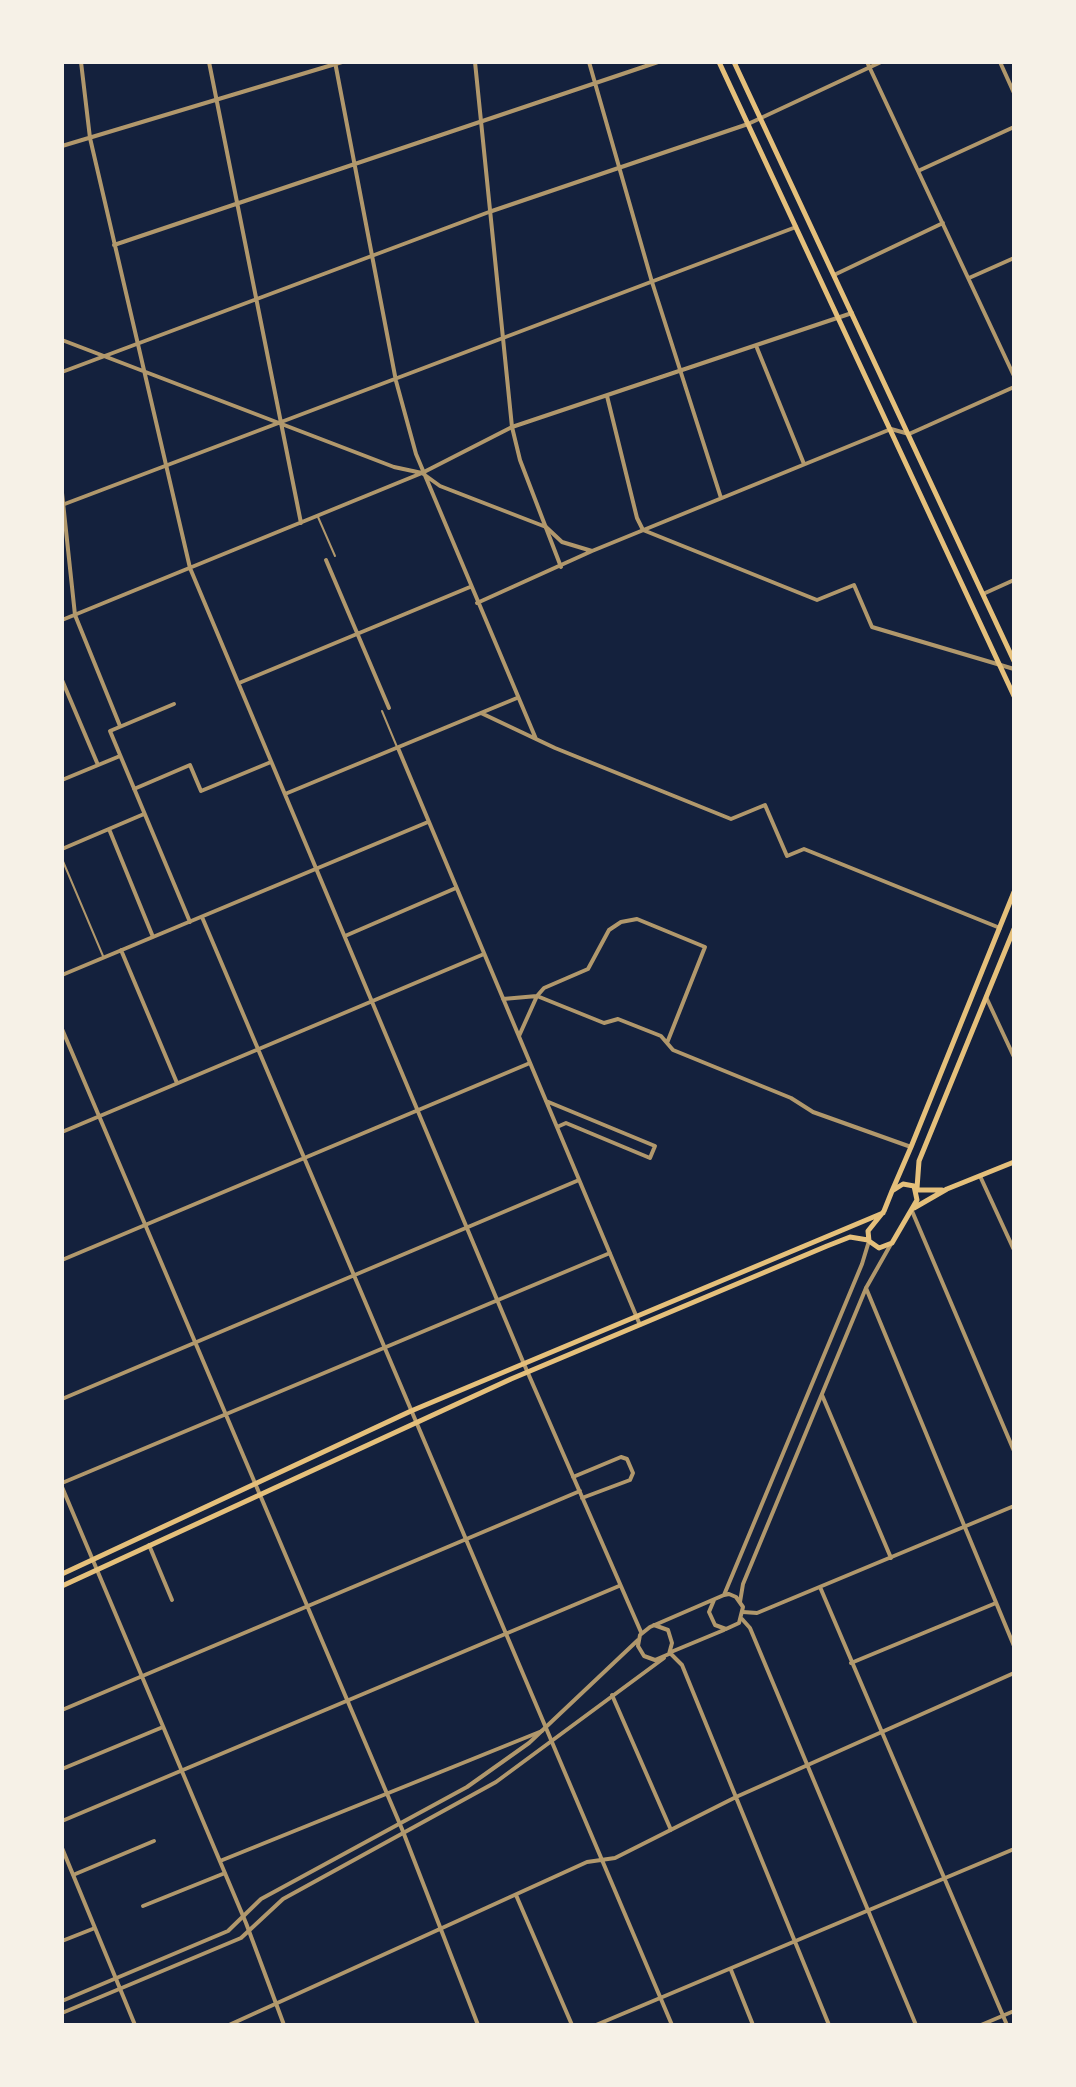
<!DOCTYPE html>
<style>
body{margin:0}
#map{position:relative;width:1076px;height:2087px;overflow:hidden;background:#14213d;font-family:"Varela Round",sans-serif}
canvas{display:block}
.frame{position:absolute;inset:0;border:64px solid #f6f1e7;pointer-events:none}
</style>
<div id="map">
<canvas width="1076" height="2087"></canvas>
<div class="frame"></div>
</div>
<script>
const context = document.querySelector('canvas').getContext('2d');
context.lineJoin = 'round';
const toPath = rows => new Path2D(rows.map(r => 'M' + r).join(''));
function stroke(path, color, width, dash) { context.strokeStyle = color; context.lineWidth = width; context.lineCap = dash ? 'butt' : 'round'; context.setLineDash(dash || []); context.stroke(path); }
stroke(toPath([
 [318,517,335,556],
 [382,711,397,747],
 [62,859,103,956]
]), '#b1986c', 2);
stroke(toPath([
 [81,62,90,138,190,568,524,1364,641,1632],
 [209,62,301,523],
 [335,62,396,381,416,454,536,739],
 [589,62,652,282,721,498],
 [867,62,1014,376],
 [1000,62,1014,93],
 [62,146,342,62],
 [918,171,1014,127],
 [114,245,658,62],
 [834,275,943,223],
 [969,278,1014,258],
 [62,340,394,467,422,473,440,486,546,527,562,542,592,551],
 [757,348,804,464],
 [62,372,489,212,748,124,881,62],
 [607,396,637,518,643,530,817,600,854,585,872,627,1014,669],
 [62,493,75,615,120,726],
 [62,505,796,227],
 [326,560,389,708],
 [983,594,1014,580],
 [477,603,592,551,891,429,909,434,1014,387],
 [62,620,422,473,512,427,852,313],
 [62,680,98,765],
 [239,683,470,587],
 [174,704,110,731,190,922],
 [481,713,555,748,731,819,765,805,787,856,804,849,1000,928],
 [398,748,640,1325],
 [62,780,120,756],
 [134,789,190,765,201,791,271,762],
 [285,794,517,698],
 [109,829,153,937],
 [62,849,144,814],
 [202,917,672,2025],
 [345,936,456,888],
 [121,950,177,1083],
 [62,975,428,822],
 [986,997,1014,1057],
 [503,999,537,996,604,1023,618,1019,661,1036,673,1050,791,1098,813,1112,911,1147],
 [62,1029,402,1829,478,2025],
 [519,1036,537,996,544,988,588,969,609,930,621,922,637,919,705,947,667,1043],
 [546,1101,655,1146,650,1158,566,1123,557,1127],
 [62,1132,484,954],
 [980,1176,1014,1250],
 [912,1211,1014,1451],
 [62,1260,530,1063],
 [866,1288,1014,1646],
 [822,1395,891,1558],
 [62,1399,579,1180],
 [573,1477,621,1457,627,1459,633,1473,630,1480,582,1498],
 [62,1483,610,1253],
 [62,1487,246,1923,284,2025],
 [149,1545,172,1600],
 [820,1587,1007,2025],
 [743,1612,757,1613,1014,1506],
 [742,1619,750,1628,916,2025],
 [670,1653,682,1665,829,2025],
 [851,1663,996,1603],
 [612,1695,671,1830],
 [62,1710,580,1491],
 [62,1769,163,1727],
 [62,1821,619,1586],
 [62,1848,135,2025],
 [220,1861,542,1731],
 [73,1875,154,1841],
 [516,1895,572,2025],
 [143,1906,225,1873],
 [62,1941,95,1928],
 [731,1970,753,2025],
 [229,2025,587,1862,615,1858,736,1797,1014,1673],
 [596,2025,1014,1849],
 [981,2025,1014,2011]
]), '#b1986c', 4);
stroke(toPath([
 [475,62,512,427,520,460,561,567],
 [724,1595,862,1264,869,1241],
 [740,1602,743,1584,866,1288,891,1244],
 [654,1625,668,1630,672,1643,669,1654,655,1660,644,1656,638,1646,640,1635,650,1627,724,1595,729,1594,736,1597,743,1607,739,1623,726,1629,715,1625,709,1612,714,1600],
 [671,1652,724,1630],
 [62,2001,228,1931,261,1899,467,1787,529,1743,638,1640],
 [62,2013,241,1938,283,1899,496,1782,664,1658]
]), '#b1986c', 4);
stroke(toPath([
 [719,62,1014,696],
 [734,62,1014,661],
 [917,1188,919,1161,1014,929],
 [917,1190,942,1190],
 [892,1191,903,1184,914,1186,917,1200,892,1243,879,1248,869,1241,868,1231,884,1211,892,1191,911,1147,1014,892],
 [914,1208,947,1189,1014,1162],
 [62,1574,411,1411,883,1213],
 [62,1586,511,1379,827,1246,850,1237,868,1240]
]), '#e5c07b', 5);
</script>
